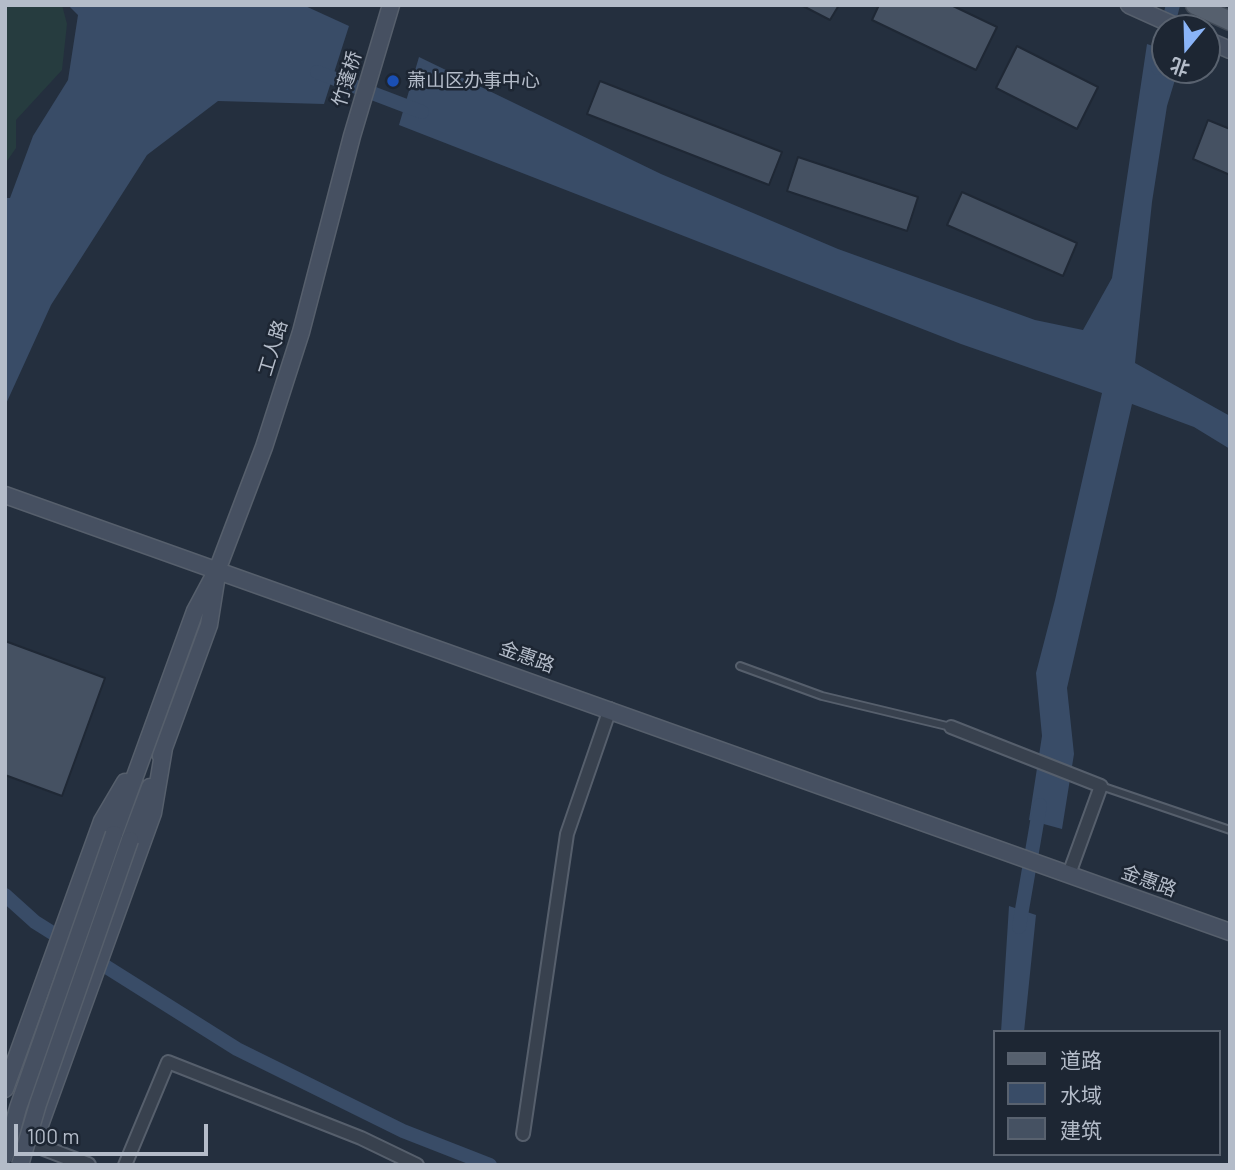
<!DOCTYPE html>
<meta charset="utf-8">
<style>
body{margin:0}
#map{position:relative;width:1235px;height:1170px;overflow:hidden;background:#242f3e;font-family:Barlow,"Noto Sans SC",sans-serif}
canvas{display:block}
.frame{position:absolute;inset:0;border:7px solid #b4bcc9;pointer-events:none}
.legend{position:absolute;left:993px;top:1030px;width:228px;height:126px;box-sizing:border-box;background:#1d2633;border:2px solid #59626f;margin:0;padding:9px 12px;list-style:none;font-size:21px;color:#b4bcc9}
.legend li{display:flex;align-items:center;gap:14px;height:35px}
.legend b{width:35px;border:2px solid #59626f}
.north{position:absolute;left:1151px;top:14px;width:70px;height:70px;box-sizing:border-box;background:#1d2633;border:2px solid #59626f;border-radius:50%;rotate:199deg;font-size:19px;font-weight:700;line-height:28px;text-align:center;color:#b4bcc9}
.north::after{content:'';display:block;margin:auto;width:24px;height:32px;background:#8ab4f8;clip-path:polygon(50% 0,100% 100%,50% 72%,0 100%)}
.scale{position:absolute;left:14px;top:1124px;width:194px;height:32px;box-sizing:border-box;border:4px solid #b4bcc9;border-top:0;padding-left:9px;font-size:21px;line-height:24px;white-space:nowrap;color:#b4bcc9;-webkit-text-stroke:5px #1d2633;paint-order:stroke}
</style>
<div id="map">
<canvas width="1235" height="1170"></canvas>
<div class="frame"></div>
<ul class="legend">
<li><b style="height:9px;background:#56606e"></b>道路</li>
<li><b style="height:19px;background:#394c67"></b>水域</li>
<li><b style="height:19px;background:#455162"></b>建筑</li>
</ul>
<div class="north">北</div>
<div class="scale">100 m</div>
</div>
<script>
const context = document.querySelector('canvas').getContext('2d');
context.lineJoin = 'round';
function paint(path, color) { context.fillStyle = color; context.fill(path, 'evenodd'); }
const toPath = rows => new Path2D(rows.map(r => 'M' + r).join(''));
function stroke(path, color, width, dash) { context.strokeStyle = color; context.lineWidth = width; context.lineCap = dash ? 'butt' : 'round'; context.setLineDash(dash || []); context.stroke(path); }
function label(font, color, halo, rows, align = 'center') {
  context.font = font + ' Barlow,"Noto Sans SC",sans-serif'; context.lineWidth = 5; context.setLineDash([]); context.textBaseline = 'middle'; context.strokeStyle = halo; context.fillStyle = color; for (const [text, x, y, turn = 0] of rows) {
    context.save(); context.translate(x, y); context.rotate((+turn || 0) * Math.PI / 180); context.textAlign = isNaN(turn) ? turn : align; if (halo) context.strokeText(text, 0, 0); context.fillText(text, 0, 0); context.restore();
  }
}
paint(toPath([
 [5,5,62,5,67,24,62,70,16,120,16,148,5,164]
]), '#263c3f');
paint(toPath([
 [68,5,303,5,349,26,324,104,218,101,147,155,51,305,5,406,5,198,10,198,33,136,68,80,78,15],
 [1147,44,1165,50,1165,70,1178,70,1167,106,1152,202,1135,363,1230,416,1230,449,1194,427,1132,404,1067,688,1074,754,1062,829,1029,820,1042,736,1036,673,1055,600,1102,393,961,344,399,125,419,57,661,174,838,249,1035,320,1083,330,1112,278],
 [1009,906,1036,915,1024,1032,1001,1032]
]), '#394c67');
stroke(toPath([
 [1167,28,1173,5],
 [1158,68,1165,38],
 [317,72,422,112],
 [5,895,35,922,237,1049,403,1131,490,1165],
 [1019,927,1040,805]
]), '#394c67', 14);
const building = toPath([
 [801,5,839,5,830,20,801,5],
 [879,5,951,5,997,27,976,70,872,20,879,5],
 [1017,46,1098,87,1077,129,996,88,1017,46],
 [600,81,782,152,769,185,587,114,600,81],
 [1208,120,1230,129,1230,175,1193,159,1208,120],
 [798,157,918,197,907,231,787,191,798,157],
 [962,192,1077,243,1063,276,947,225,962,192],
 [5,641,105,678,62,796,5,775,5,641]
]);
paint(building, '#455162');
stroke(building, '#1f2835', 2);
const service = toPath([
 [740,666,822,696,951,727],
 [1101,786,1230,830]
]);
const minor = toPath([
 [951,727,1101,786,1069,874],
 [523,1134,567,834,610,709],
 [125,1165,168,1062,361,1138,417,1165]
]);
const tertiary = toPath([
 [5,1133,88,1165]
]);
const secondary = toPath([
 [1129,5,1180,28],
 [1207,40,1230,50],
 [5,495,1230,932],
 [161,756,209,625,216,581],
 [114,834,195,611,218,568,264,447,301,332,352,136,391,5],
 [130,840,150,787],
 [5,1089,102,821,125,782],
 [36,1136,153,813,164,748]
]);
const primary = toPath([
 [1195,5,1230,21]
]);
stroke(service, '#565f6c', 10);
stroke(minor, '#565f6c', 16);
stroke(tertiary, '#565f6c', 18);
stroke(secondary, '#565f6c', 19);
stroke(primary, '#414a57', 21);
stroke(service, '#38414e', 6);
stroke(minor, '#38414e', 12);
stroke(tertiary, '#38414e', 14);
stroke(secondary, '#465061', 16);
stroke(primary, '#56606e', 18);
const secondaryBridge = toPath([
 [5,1156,18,1108,114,834],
 [20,1165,38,1104,130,840]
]);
stroke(secondaryBridge, '#565f6c', 19, []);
stroke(secondaryBridge, '#465061', 16);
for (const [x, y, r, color] of [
 [393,81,7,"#1a4fb4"]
]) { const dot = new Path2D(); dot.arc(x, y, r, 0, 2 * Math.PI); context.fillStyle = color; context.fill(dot); stroke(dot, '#1d2633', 2.5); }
label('19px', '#b4bcc9', '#1d2633', [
 ["竹蓬桥",347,79,-73],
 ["工人路",273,348,-73],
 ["金惠路",527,657,20],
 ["金惠路",1149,881,20]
]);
label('19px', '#b4bcc9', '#1d2633', [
 ["萧山区办事中心",407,81]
], 'left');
</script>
